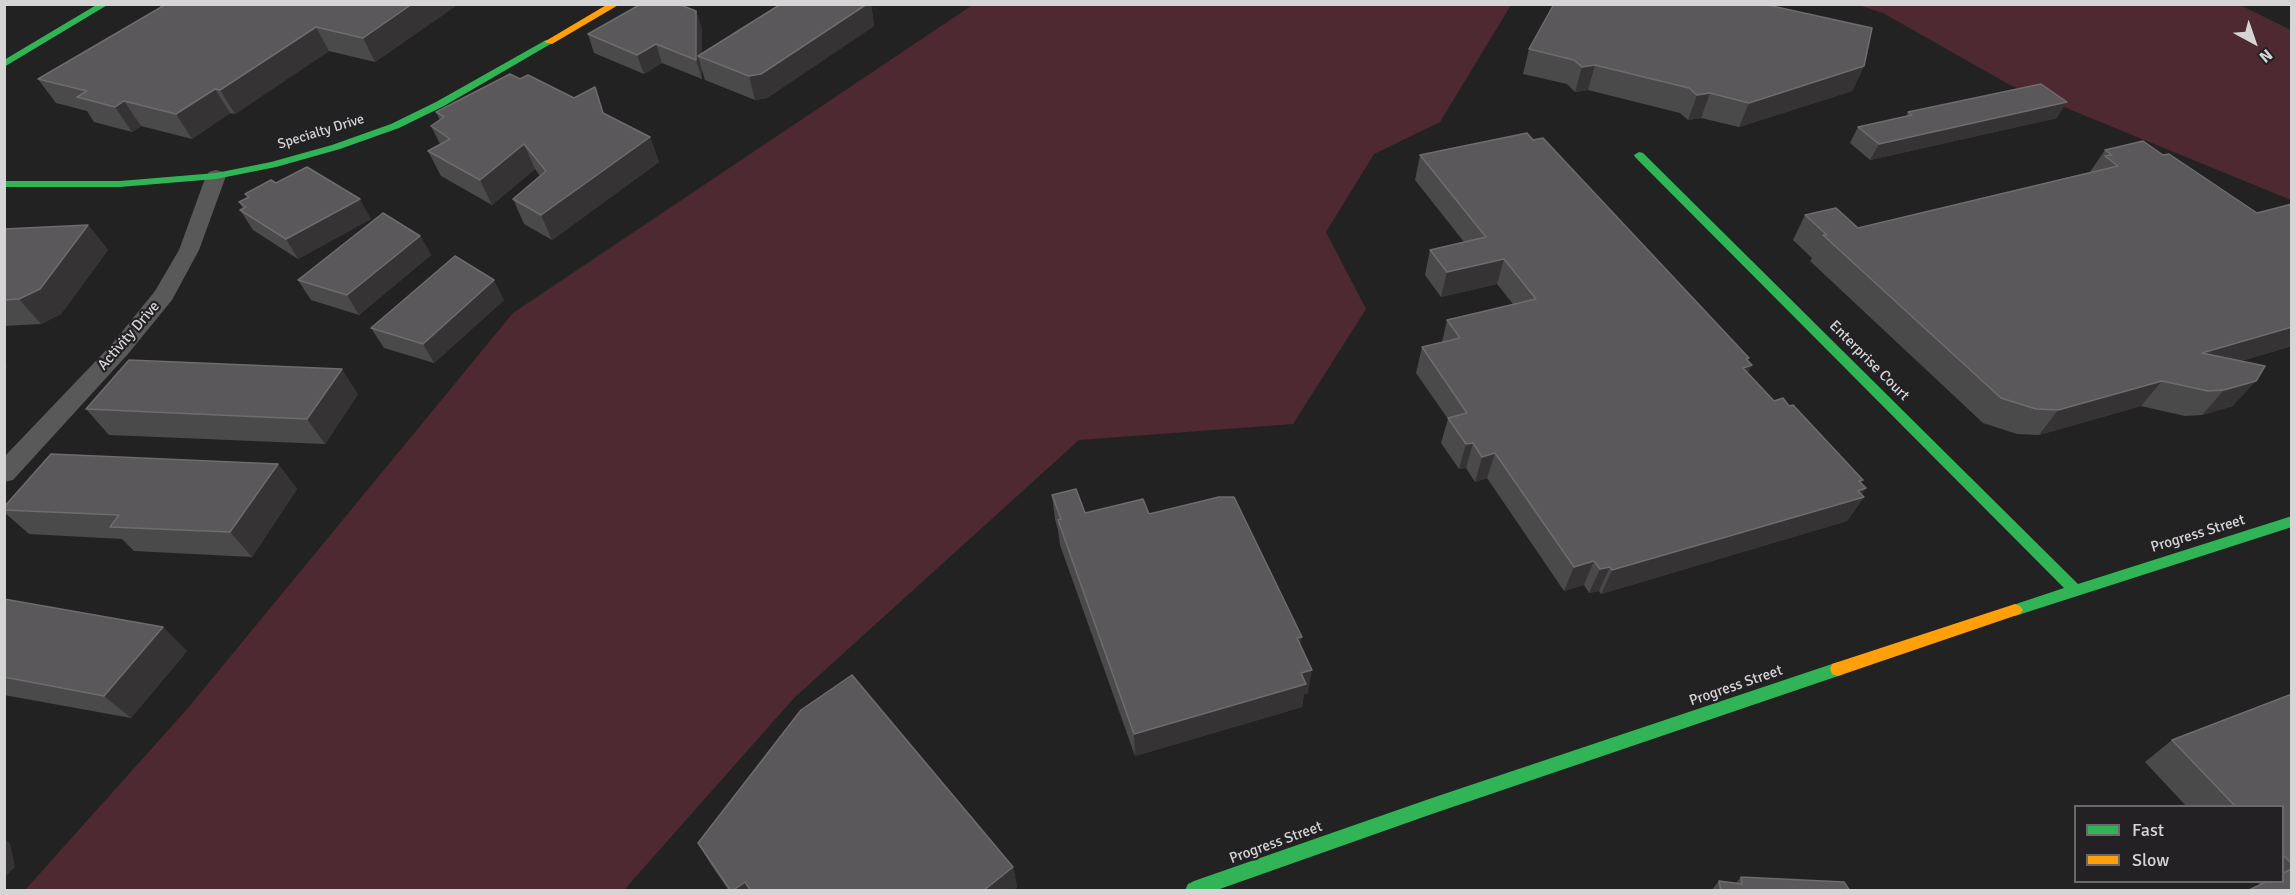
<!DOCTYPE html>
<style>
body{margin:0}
#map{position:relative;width:2296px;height:895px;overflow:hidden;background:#232223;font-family:Signika,sans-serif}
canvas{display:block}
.frame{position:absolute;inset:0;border:6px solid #d6d5d6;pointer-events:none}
.legend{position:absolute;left:2074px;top:805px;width:210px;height:78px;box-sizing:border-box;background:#232124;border:2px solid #6b696b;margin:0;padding:8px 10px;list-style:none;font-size:18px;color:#d6d5d6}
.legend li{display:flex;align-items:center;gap:12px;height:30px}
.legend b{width:30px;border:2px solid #6b696b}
.north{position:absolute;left:2224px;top:12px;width:60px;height:60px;-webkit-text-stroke:4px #232124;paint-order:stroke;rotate:140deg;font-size:16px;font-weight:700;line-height:24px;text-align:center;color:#d6d5d6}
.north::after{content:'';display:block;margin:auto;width:21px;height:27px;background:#d6d5d6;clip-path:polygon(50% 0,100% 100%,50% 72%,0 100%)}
</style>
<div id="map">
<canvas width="2296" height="895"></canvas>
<div class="frame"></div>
<ul class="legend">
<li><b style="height:8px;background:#30b455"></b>Fast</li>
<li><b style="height:8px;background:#ff9f0a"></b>Slow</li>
</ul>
<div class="north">N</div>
</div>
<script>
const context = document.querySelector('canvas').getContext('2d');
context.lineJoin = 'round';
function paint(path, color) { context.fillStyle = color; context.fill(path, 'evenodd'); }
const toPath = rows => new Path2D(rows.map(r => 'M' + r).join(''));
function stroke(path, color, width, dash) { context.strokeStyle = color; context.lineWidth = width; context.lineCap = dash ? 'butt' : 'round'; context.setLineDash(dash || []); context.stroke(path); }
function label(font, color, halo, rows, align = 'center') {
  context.font = font + ' Signika,sans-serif'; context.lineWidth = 4.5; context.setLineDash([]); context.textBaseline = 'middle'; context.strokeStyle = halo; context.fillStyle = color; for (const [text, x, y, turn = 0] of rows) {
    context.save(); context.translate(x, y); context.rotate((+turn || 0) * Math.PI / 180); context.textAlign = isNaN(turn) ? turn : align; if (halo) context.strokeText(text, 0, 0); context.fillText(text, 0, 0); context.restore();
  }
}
paint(toPath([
 [974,4,1511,5,1440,122,1374,154,1326,232,1366,309,1293,424,1079,440,794,698,624,890,25,890,188,708,513,313],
 [1858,5,2240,5,2291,30,2291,200,2010,85,1883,13]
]), '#4e2931');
paint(toPath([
 [216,170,223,172,226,176,199,250,172,300,128,354,13,480,4,482,4,457,112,344,155,291,179,250,206,176,209,172,216,170]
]), '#5a595a');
paint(toPath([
 [98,4,109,4,4,67,4,60,98,4],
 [546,40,554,42,444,106,399,128,340,149,276,167,216,179,120,187,4,187,4,181,120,181,216,173,271,162,332,145,391,124,436,102,546,40],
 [1639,152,1643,153,2078,584,2292,516,2292,527,2015,616,2010,614,2007,610,2010,606,2064,588,1635,157,1634,155,1639,152],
 [1838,662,1844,664,1846,669,1844,674,1432,814,1217,890,1185,890,1188,884,1194,881,1432,798,1838,662]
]), '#30b455');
paint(toPath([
 [608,4,620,4,552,44,544,42,608,4],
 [2015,604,2020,606,2023,610,2020,614,1838,676,1832,674,1830,669,1832,664,1838,662,2015,604]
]), '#ff9f0a');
paint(toPath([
 [161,4,456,4,457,5,375,62,329,51,235,114,230,113,192,139,141,126,132,132,94,122,87,111,56,103,38,79,161,7,159,5],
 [775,4,871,4,874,26,767,98,755,100,705,80,702,70,702,79,662,63,644,74,594,53,588,34,696,11,702,30,702,53,779,6],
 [1529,49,1864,66,1852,91,1739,127,1701,118,1688,120,1680,113,1588,90,1575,92,1567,84,1523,74],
 [520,79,604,113,650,137,659,162,552,240,524,224,513,199,540,176,535,169,492,205,441,176,428,151,440,144,431,126,440,120,436,112],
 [1908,112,2057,118,1870,160,1850,143,1858,127,1906,116],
 [2105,150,2163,155,2257,213,2292,204,2292,346,2241,361,2233,406,2202,415,2185,416,2141,406,2039,435,2017,434,1983,423,1810,261,1812,258,1793,240,1805,215,1858,228,2090,172],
 [1420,155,1748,361,1748,373,1774,401,1863,480,1861,483,1862,495,1864,497,1847,521,1601,594,1599,591,1589,593,1584,585,1564,591,1487,478,1475,482,1466,468,1459,469,1441,443,1448,419,1416,373,1422,347,1442,342,1447,320,1513,304,1497,284,1441,297,1425,275,1430,250,1464,242,1415,180],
 [276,183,371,219,298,259,253,230,240,210,243,209,239,202,248,198,245,194],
 [88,225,108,250,61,314,41,324,4,326,4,229],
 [420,236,431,255,359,315,311,300,298,280],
 [504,300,434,363,384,348,371,328],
 [358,394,325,444,109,435,86,409],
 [278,464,297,489,252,557,134,551,122,539,29,534,4,512,4,507],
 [1052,495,1085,513,1300,645,1308,693,1304,694,1302,707,1135,756,1060,545,1058,530,1055,519],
 [4,599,187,651,131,718,4,695],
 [2292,694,2292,891,2259,884,2257,882,2283,882,2283,807,2187,807,2145,762,2172,740],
 [698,843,1013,867,1017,887,1013,891,729,891,710,863],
 [1741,877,1850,891,1711,891,1719,881,1736,883]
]), '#4b4a4a');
paint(toPath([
 [412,4,457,5,375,62,363,38],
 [867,4,871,4,874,26,767,98,755,100,749,76],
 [696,11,702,30,702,57,698,56,702,70,702,79,696,60],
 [316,27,329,51,235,114,220,90],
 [656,44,662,63,644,74,637,55],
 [1595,65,1588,90,1575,92,1582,67],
 [1864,66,1852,91,1739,127,1749,103],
 [215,89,230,113,192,139,176,114],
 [1710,93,1701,118,1688,120,1697,95],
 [124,101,141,126,132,132,115,107],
 [2067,102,2057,118,1870,160,1879,144],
 [650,137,659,162,552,240,541,215],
 [524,144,535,169,492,205,480,180],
 [360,199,371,219,298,259,286,239],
 [88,225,108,250,61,314,41,324,19,299],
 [420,236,431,255,359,315,347,295],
 [1504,259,1497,284,1441,297,1447,272],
 [494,280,504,300,434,363,423,344],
 [2292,327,2292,346,2181,378,2202,353],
 [1749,358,1745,367,1752,365,1739,391,1746,359],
 [4,360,7,367,4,369],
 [342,369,358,394,325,444,307,419],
 [2162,381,2141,406,2039,435,2058,410],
 [2256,381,2233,406,2202,415,2224,390],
 [1473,443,1466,468,1459,469,1466,444],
 [1495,453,1487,478,1475,482,1482,457],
 [278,464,297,489,252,557,230,532],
 [1863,480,1850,501,1858,491,1866,488,1860,498,1864,497,1847,521,1601,594,1612,570],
 [1594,561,1584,585,1564,591,1574,567],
 [1610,567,1599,591,1589,593,1600,569],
 [163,627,187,651,131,718,104,696],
 [1302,637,1298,660,1297,638],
 [1312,670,1308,693,1304,694,1302,707,1135,756,1134,734],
 [4,839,10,843,15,867,4,878],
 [1013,867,1017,887,1013,891,983,891],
 [745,882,750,891,732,891]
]), '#353334');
const building = toPath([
 [161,4,412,4,363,38,316,27,220,90,215,89,176,114,124,101,115,107,77,97,87,91,38,79,163,6,159,5,161,4],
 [641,4,678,4,696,11,696,60,656,44,637,55,588,34,641,4],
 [781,4,867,4,761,74,749,76,698,56,781,4],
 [1554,4,1763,4,1872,28,1864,66,1749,103,1710,93,1697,95,1689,88,1595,65,1582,67,1574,60,1529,49,1554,4],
 [510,74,520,79,528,75,574,98,595,87,603,113,650,137,541,215,513,199,546,171,524,144,480,180,428,151,450,139,431,126,444,117,436,112,510,74],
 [2041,84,2067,102,1879,144,1858,127,1912,115,1908,112,2041,84],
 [1527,133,1533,140,1543,138,1749,358,1746,359,1752,365,1743,368,1774,401,1783,398,1789,406,1793,405,1863,480,1859,481,1866,488,1858,491,1864,497,1612,570,1610,567,1600,569,1594,561,1574,567,1495,453,1482,457,1473,443,1466,444,1448,418,1467,413,1422,347,1460,338,1447,320,1536,299,1504,259,1447,272,1430,250,1486,237,1420,155,1527,133],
 [2143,141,2163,155,2169,154,2257,213,2292,204,2292,327,2202,353,2265,366,2256,381,2224,390,2208,391,2162,381,2058,410,2036,409,2001,398,1823,235,1827,235,1805,215,1836,208,1858,228,2118,166,2105,156,2112,155,2105,150,2143,141],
 [307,167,360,199,286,239,240,210,246,207,239,202,249,197,245,194,271,180,276,183,307,167],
 [383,213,420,236,347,295,298,280,383,213],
 [88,225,40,289,19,299,4,300,4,229,88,225],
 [455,256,494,280,423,344,371,328,455,256],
 [129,360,342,369,307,419,86,409,129,360],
 [51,454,278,464,230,532,110,527,119,515,4,510,4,507,51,454],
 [1076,489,1085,513,1143,499,1149,514,1219,497,1234,497,1302,637,1297,638,1312,670,1301,673,1306,684,1134,734,1058,520,1061,519,1052,495,1076,489],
 [4,599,163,627,104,696,4,677,4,599],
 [852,675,1013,867,983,891,751,891,745,882,732,891,731,891,698,843,801,710,852,675],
 [2292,694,2292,864,2283,855,2283,807,2236,807,2172,740,2292,694],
 [2292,869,2292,891,2247,891,2266,882,2283,882,2283,873,2292,869],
 [1741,877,1844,882,1850,891,1721,891,1719,881,1742,884,1741,877]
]);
paint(building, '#5a585a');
stroke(building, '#6e6c6d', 1.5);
label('14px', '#d6d5d6', '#232124', [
 ["Specialty Drive",321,132,-17]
]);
label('15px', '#d6d5d6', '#232124', [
 ["Activity Drive",129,336,-49],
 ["Enterprise Court",1869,361,45],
 ["Progress Street",2198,534,-17],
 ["Progress Street",1736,686,-19],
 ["Progress Street",1276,843,-20]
]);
</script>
